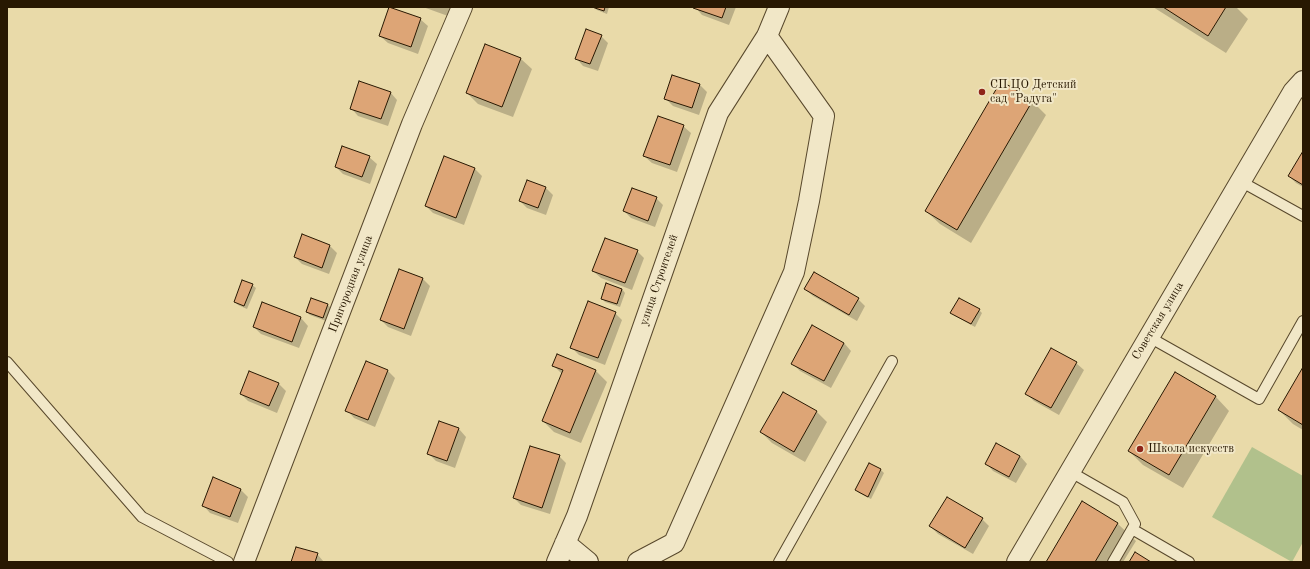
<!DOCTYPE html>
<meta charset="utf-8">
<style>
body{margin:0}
#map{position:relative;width:1310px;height:569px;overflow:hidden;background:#e9daa9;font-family:"Old Standard TT",serif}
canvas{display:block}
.frame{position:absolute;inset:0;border:8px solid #281802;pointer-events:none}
</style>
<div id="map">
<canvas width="1310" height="569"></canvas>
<div class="frame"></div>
</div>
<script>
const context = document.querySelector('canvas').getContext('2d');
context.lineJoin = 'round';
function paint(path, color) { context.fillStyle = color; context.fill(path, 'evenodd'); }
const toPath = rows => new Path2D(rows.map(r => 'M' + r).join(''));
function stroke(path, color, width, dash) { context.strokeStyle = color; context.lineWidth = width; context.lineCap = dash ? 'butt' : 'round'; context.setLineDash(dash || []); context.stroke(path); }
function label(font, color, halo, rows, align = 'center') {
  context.font = font + ' "Old Standard TT",serif'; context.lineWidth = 4; context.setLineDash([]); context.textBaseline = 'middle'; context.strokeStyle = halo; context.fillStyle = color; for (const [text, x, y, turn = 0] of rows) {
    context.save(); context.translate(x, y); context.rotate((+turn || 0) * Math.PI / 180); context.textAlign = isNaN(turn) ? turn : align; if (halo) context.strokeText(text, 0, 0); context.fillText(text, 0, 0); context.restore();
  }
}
paint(toPath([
 [1252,447,1303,476,1303,542,1292,562,1212,517]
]), '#b1c18c');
paint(toPath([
 [423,7,450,7,448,16],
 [593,7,609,7,607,14,597,10],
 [695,7,736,7,729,25,702,15],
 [1153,7,1236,7,1248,19,1226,53],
 [420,19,428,26,418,54,388,43,380,36],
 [601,36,608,43,598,71,583,66,576,58],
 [521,59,532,69,513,117,478,104,467,93],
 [700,85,707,92,699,115,673,106,666,99],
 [390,92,397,100,388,126,358,116,351,108],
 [1032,101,1046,115,971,243,940,224,926,211],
 [683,126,691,133,677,172,652,163,644,156],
 [1303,153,1303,187,1296,183,1289,176],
 [369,157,377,164,370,184,343,174,336,167],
 [475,169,482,176,464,225,433,213,426,206],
 [527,181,546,188,553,195,546,215,527,208,520,201],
 [656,198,663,205,655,227,631,218,624,211],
 [302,236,330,246,337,253,329,274,302,264,295,257],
 [637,251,644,258,632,290,601,278,593,271],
 [399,270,423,279,430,286,411,336,388,327,381,320],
 [252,285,256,288,247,309,238,305,235,302],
 [622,289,625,293,620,307,605,302,602,298],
 [805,289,858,299,865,306,857,321,813,296],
 [263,304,301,318,308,326,299,348,261,334,254,327],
 [328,305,331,308,326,321,310,315,307,312],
 [979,310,982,313,975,327,955,316,951,313],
 [615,313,622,320,605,365,579,355,571,347],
 [844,343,851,351,831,388,800,371,793,364],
 [1052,349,1076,363,1084,370,1059,415,1034,401,1027,394],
 [558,356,596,371,607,382,581,443,554,432,543,421,562,374,554,366],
 [1303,369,1303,430,1293,424,1279,410],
 [388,371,395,378,375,427,354,418,347,410],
 [1175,373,1216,397,1229,411,1183,488,1143,465,1129,451],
 [279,384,286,391,277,413,248,401,241,394],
 [817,412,827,422,805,462,772,443,761,432],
 [440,423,459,429,466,437,455,468,436,461,429,454],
 [559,456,566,463,550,514,521,505,514,498],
 [1020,456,1027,464,1016,483,993,471,986,463],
 [869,464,881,470,884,473,871,499,859,493,856,490],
 [213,479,241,490,248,497,238,523,210,513,203,505],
 [1082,502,1118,524,1136,541,1123,562,1047,562],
 [982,519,989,526,973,554,938,534,930,526],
 [317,554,324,562,292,562]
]), '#0003');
const building = toPath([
 [389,7,421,18,411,47,379,36,389,7],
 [592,7,605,7,604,11,592,7],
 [694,7,726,7,722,18,693,8,694,7],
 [1163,7,1226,7,1208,36,1163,7],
 [586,29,602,35,590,64,575,59,586,29],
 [485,44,521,58,502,107,466,93,485,44],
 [672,75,700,84,692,108,664,99,672,75],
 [359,81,391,92,381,119,350,109,359,81],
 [1001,81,1033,100,957,230,925,211,1001,81],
 [658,116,684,125,670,165,643,156,658,116],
 [342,146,370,156,362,177,335,167,342,146],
 [1303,151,1303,185,1288,176,1303,151],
 [444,156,475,168,456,218,425,206,444,156],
 [527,180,546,187,538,208,519,201,527,180],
 [632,188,657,197,648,221,623,211,632,188],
 [302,234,330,245,322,268,294,257,302,234],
 [605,238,638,250,625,283,592,271,605,238],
 [399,269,423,278,404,329,380,320,399,269],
 [814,272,859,298,849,315,804,289,814,272],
 [242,280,253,284,244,306,234,302,242,280],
 [606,283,622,289,617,304,601,299,606,283],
 [311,298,328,304,323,318,306,312,311,298],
 [959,298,980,309,971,324,950,313,959,298],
 [588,301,616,312,598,358,570,348,588,301],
 [262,302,301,317,292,342,253,327,262,302],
 [812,325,844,343,824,381,791,364,812,325],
 [1051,348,1077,362,1051,408,1025,394,1051,348],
 [557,354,596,370,570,433,542,421,563,370,552,366,557,354],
 [366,361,388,370,368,420,345,411,366,361],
 [1303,367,1303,425,1278,410,1303,367],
 [249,371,279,383,269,406,240,394,249,371],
 [1175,372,1216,396,1169,475,1128,451,1175,372],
 [783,392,817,411,794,452,760,432,783,392],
 [439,421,459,428,447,461,427,454,439,421],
 [996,443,1020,456,1009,477,985,464,996,443],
 [530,446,560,455,542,508,513,498,530,446],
 [869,463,881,469,868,497,855,490,869,463],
 [213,477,241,489,230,517,202,506,213,477],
 [947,497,983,518,965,548,929,526,947,497],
 [1082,501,1118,523,1095,562,1046,562,1082,501],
 [296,547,318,553,315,562,291,562,296,547],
 [1135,552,1151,562,1129,562,1135,552]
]);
paint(building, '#dda576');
stroke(building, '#281802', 1);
const service = toPath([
 [1240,181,1303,216],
 [1149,337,1259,399,1303,321],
 [7,362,142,517,228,562],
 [1069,471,1123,502,1135,524,1113,562],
 [1132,529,1189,562],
 [779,562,892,361]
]);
const minor = toPath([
 [565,543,588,562],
 [244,562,412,124,462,7],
 [557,562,577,516,718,113,767,36,779,7],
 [638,562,674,543,794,272,809,201,824,116,767,36],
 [1017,562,1293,92,1303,81]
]);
stroke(service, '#58482c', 12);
stroke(minor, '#58482c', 22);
stroke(service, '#f1e7c7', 10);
stroke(minor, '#f1e7c7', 20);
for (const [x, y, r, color] of [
 [982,92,4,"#8f2418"],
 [1140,449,4,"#8f2418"]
]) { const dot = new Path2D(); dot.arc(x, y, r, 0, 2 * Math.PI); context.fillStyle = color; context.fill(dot); stroke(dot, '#f1e7c7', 1.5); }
label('12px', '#281802', '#f1e7c7', [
 ["СП ЦО Детский",990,85],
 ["сад \"Радуга\"",990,99],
 ["Школа искусств",1148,449]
], 'left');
label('12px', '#281802', '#f1e7c7', [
 ["улица Строителей",659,280,-71],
 ["Пригородная улица",351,284,-69],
 ["Советская улица",1158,321,-59]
]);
</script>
